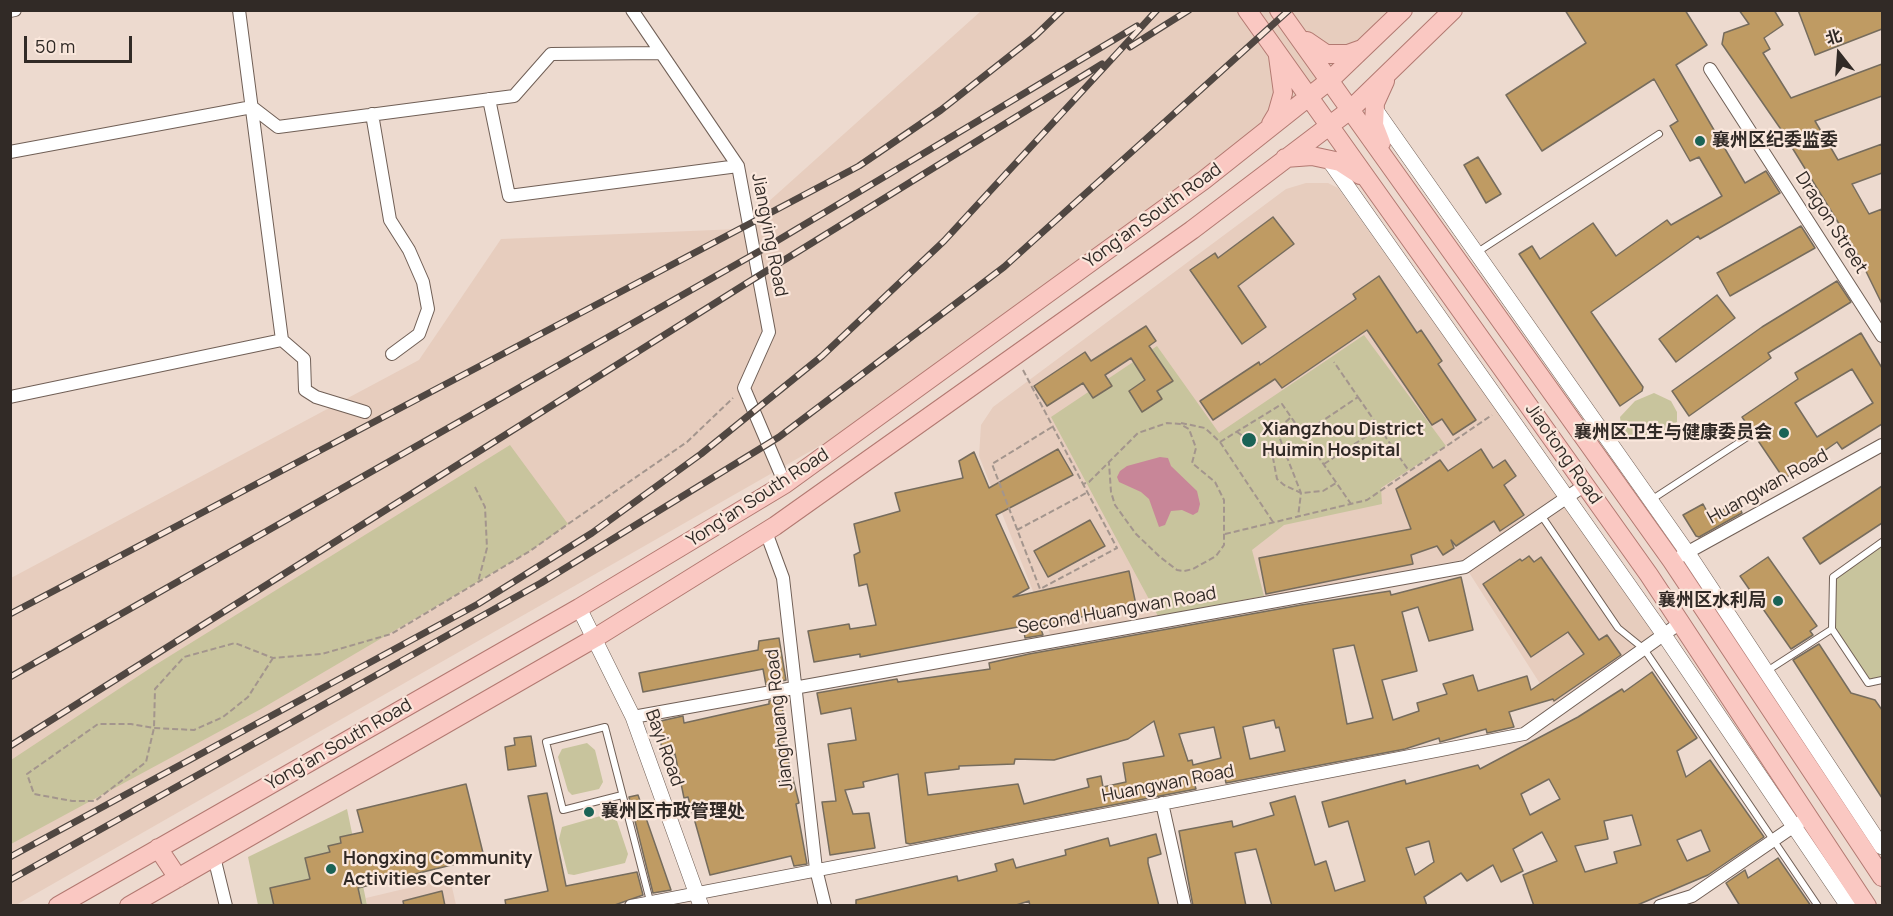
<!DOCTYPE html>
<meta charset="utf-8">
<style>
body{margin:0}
#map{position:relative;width:1893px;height:916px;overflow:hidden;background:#eddacf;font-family:Manrope,"Noto Sans SC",sans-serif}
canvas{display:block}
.frame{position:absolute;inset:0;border:12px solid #312a26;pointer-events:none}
.north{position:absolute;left:1809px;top:24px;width:60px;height:60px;-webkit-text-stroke:4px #fae7dc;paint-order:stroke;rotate:343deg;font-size:16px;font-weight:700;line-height:24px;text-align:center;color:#312a26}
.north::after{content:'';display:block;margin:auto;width:21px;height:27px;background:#312a26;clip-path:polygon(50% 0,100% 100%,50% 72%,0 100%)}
.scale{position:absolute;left:24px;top:36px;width:108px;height:27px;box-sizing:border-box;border:3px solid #312a26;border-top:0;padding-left:8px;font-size:18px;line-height:21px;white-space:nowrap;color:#312a26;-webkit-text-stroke:4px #fae7dc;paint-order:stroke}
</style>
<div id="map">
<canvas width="1893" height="916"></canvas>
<div class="frame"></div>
<div class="north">北</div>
<div class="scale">50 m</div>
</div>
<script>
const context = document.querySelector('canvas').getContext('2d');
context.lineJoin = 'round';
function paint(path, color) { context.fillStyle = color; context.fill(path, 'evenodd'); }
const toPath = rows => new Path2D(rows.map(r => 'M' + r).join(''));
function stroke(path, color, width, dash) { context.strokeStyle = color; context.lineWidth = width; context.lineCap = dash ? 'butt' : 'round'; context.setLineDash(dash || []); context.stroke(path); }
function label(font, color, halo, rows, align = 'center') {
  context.font = font + ' Manrope,"Noto Sans SC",sans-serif'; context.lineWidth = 4.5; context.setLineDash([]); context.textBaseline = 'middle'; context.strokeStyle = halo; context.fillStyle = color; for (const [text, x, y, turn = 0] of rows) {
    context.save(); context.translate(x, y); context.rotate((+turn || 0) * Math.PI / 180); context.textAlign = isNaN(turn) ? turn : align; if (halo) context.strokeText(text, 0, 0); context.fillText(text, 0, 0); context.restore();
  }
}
paint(toPath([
 [981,11,1387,11,1308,96,970,360,16,905,11,906,11,578,419,360,501,239,738,229],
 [1306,183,1328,183,1338,188,1657,635,1553,704,1461,560,1051,636,979,456,981,425,993,407,1286,189],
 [450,878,456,905,367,905,366,898]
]), '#e7cdbe');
paint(toPath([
 [1364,335,1446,446,1381,488,1382,504,1284,525,1252,550,1264,596,1158,616,1051,417,1157,346,1219,433],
 [1654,393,1671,401,1677,412,1677,422,1654,437,1630,439,1622,431,1620,417,1635,401],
 [510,445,568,524,530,551,261,709,11,844,11,760,152,667],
 [1882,542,1882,680,1868,683,1832,629,1833,577],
 [587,743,595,750,603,782,599,789,572,795,568,791,558,757,562,749],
 [347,809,367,905,258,905,248,857],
 [604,815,617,821,628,854,625,863,574,875,568,874,559,839,562,827]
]), '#c8c49d');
paint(toPath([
 [1160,457,1168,458,1171,466,1197,491,1200,504,1198,512,1193,515,1182,510,1171,511,1165,525,1159,527,1149,499,1141,492,1119,482,1117,477,1120,471,1127,466]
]), '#c88698');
const building = toPath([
 [1565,10,1685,10,1707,45,1676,65,1745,183,1766,171,1780,193,1700,239,1698,236,1591,312,1643,387,1642,391,1620,406,1519,254,1532,246,1540,259,1593,223,1616,256,1667,220,1671,225,1722,196,1699,157,1690,161,1670,126,1678,121,1654,79,1542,151,1506,95,1586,43,1565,10],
 [1739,10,1774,10,1783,25,1764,38,1770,49,1763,53,1791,98,1882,64,1882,96,1815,121,1838,160,1882,144,1882,173,1852,184,1869,214,1882,209,1882,304,1857,253,1780,128,1722,44,1724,33,1749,24,1739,10],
 [1798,10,1882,10,1882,29,1815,55,1798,10],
 [1478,157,1501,194,1486,203,1464,165,1478,157],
 [1273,217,1294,244,1238,286,1266,327,1242,344,1190,270,1215,253,1218,258,1273,217],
 [1801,226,1815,248,1730,296,1717,273,1801,226],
 [1379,276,1417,333,1421,330,1442,361,1438,364,1476,420,1453,435,1442,419,1432,425,1367,330,1282,388,1275,379,1213,420,1200,401,1259,362,1260,365,1356,299,1353,294,1379,276],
 [1837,281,1851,302,1768,353,1771,358,1689,416,1672,391,1762,327,1837,281],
 [1717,295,1735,318,1676,362,1659,339,1717,295],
 [1146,326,1156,341,1149,346,1173,381,1157,391,1162,399,1142,412,1129,391,1145,380,1131,358,1105,375,1112,386,1093,398,1083,383,1047,406,1034,386,1085,352,1091,361,1146,326],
 [1861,333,1882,368,1882,424,1842,449,1837,442,1784,479,1742,417,1798,379,1795,373,1861,333],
 [1852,369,1873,403,1817,437,1795,403,1852,369],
 [1058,449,1073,475,996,515,1029,588,1013,597,1129,571,1136,605,1040,626,1043,635,1025,638,1023,626,860,657,860,654,814,662,808,631,849,624,850,629,876,625,867,584,859,586,854,555,860,552,854,524,900,511,895,493,963,478,959,461,974,452,989,488,1058,449],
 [1481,449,1493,468,1505,460,1516,476,1504,485,1524,515,1500,531,1494,521,1456,546,1451,540,1454,548,1443,555,1437,546,1411,555,1413,564,1266,594,1259,558,1411,529,1396,489,1440,460,1448,471,1481,449],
 [1882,486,1882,523,1820,564,1803,538,1882,486],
 [1737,502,1742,513,1699,537,1696,536,1683,515,1703,504,1710,517,1737,502],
 [1090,520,1105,546,1048,577,1034,551,1090,520],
 [1529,556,1534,562,1541,557,1599,640,1607,635,1621,655,1554,701,1553,699,1509,712,1514,727,1487,733,1486,729,1440,742,1439,738,1405,749,1226,783,1224,774,1194,782,1196,789,910,844,906,843,898,774,863,782,864,787,845,790,853,814,869,813,875,848,830,855,822,802,836,801,828,744,856,740,851,708,821,714,817,693,897,679,898,682,990,669,989,663,1029,654,1301,605,1390,591,1391,595,1461,577,1473,630,1429,641,1418,607,1402,612,1417,671,1382,680,1393,720,1419,711,1417,703,1447,694,1443,684,1473,675,1478,691,1527,676,1531,690,1584,654,1568,632,1531,657,1483,584,1520,559,1522,561,1529,556],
 [1354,645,1373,718,1347,724,1333,649,1354,645],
 [1274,720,1276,728,1279,727,1285,751,1250,759,1243,727,1274,720],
 [1154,721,1164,756,1123,763,1126,782,1103,787,1101,776,1087,779,1089,787,1024,804,1018,784,928,795,925,773,959,769,959,766,1014,764,1015,759,1054,760,1128,739,1154,721],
 [1214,727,1221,758,1193,765,1192,760,1188,761,1179,734,1214,727],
 [1768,557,1817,626,1810,631,1813,635,1791,649,1740,576,1768,557],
 [779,638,786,680,766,685,763,669,643,692,639,673,758,650,759,641,779,638],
 [1819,644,1851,693,1875,700,1882,710,1882,798,1793,660,1819,644],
 [1652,672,1697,738,1677,751,1686,777,1710,760,1764,837,1708,875,1635,906,1534,906,1523,875,1557,861,1542,832,1513,849,1523,871,1501,882,1493,865,1467,881,1461,873,1424,897,1427,906,1272,906,1256,849,1235,853,1246,906,1193,906,1179,831,1232,821,1233,827,1274,815,1270,803,1295,796,1315,865,1326,861,1335,891,1365,881,1348,821,1329,827,1322,802,1405,780,1406,784,1478,765,1480,769,1578,717,1622,689,1624,692,1652,672],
 [1549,779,1560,799,1530,815,1521,794,1549,779],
 [1632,815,1641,845,1614,852,1617,863,1585,872,1575,846,1608,839,1604,821,1632,815],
 [1701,830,1710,851,1687,861,1677,840,1701,830],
 [1429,841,1434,862,1415,875,1406,848,1429,841],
 [780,699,787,729,781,731,799,803,796,804,807,864,794,866,791,856,710,875,688,797,684,798,675,754,664,757,656,722,683,716,684,723,769,704,769,701,780,699],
 [531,736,536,766,508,770,505,747,515,745,514,738,531,736],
 [466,784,484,857,358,888,362,906,274,906,270,888,310,879,305,858,330,852,328,846,341,843,340,837,363,832,357,810,466,784],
 [547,793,566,886,637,872,643,895,612,906,506,906,505,900,548,891,528,796,547,793],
 [638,795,671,890,653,893,629,797,638,795],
 [1156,834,1161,854,1148,858,1148,863,1159,906,1030,906,1029,901,1013,906,856,906,856,900,957,876,958,881,997,871,995,864,1013,859,1016,868,1066,855,1065,850,1108,838,1110,846,1156,834],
 [1778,858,1811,906,1740,906,1726,883,1745,870,1748,878,1778,858],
 [442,891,445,906,404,906,403,901,442,891]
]);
paint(building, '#bf9b63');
stroke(building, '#766c5d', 1.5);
const service = toPath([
 [1476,253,1659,134],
 [1651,500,1749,436],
 [1541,515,1618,628,1644,649,1818,906],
 [1882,542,1833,577,1832,629,1868,683,1882,680],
 [1767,671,1832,629],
 [622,795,563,810,546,742,605,727,650,901]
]);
const minor = toPath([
 [632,10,738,166,769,332,744,388,785,484],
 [10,11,15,10],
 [1710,69,1882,336],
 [489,99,509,196,738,166],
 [372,114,390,220,409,250,423,282,428,309,419,334,392,354],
 [10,152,252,107,278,127,514,96,551,54,660,53],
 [282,340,304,359,305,390,316,397,365,412],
 [10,397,282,340,239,10],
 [766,532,783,578,816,869,825,906],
 [1681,556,1882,445],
 [633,717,1465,567,1585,485],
 [1162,803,1185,906],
 [214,857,226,906],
 [631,906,1524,734,1680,623],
 [1660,906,1692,896,1800,822]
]);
const tertiary = toPath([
 [1375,109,1687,552,1882,847],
 [1328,159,1664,635,1848,906],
 [579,608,633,717,701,906]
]);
const primary = toPath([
 [1247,10,1649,575,1867,906],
 [1279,10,1672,561,1882,877],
 [1307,41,1326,54,1348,54,1362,49],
 [1271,124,1277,114,1283,93,1278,56],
 [1381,143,1374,125,1375,103,1385,81],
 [1285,158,1312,156,1340,162,1360,175],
 [158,848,178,878],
 [58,906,579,608,785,484,1204,180,1330,80,1403,10],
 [129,906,595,638,775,526,1192,230,1350,110,1453,10]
]);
stroke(service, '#705f56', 8);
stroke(minor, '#705f56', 14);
stroke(tertiary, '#705f56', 16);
stroke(primary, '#b27971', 20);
stroke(toPath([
 [1023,370,1083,484,1089,482,1138,433,1167,423,1180,424,1189,429,1196,448,1192,463,1215,482,1224,500,1224,545,1216,556,1193,569,1184,571,1177,570,1160,557,1136,534,1115,505,1111,492,1109,463],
 [1358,397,1409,471],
 [1181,423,1205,428,1220,442,1282,404,1351,504],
 [1052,427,992,464,1040,589,1117,548,1083,484],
 [1237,432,1250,441,1262,444,1273,458,1277,479,1284,485,1301,493,1323,491,1336,483],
 [1303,434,1358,397,1334,362],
 [1220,442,1273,522],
 [1283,447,1301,493,1298,517],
 [1269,453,1283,447,1277,430,1290,418],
 [1324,464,1379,428],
 [475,487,485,507,487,548,478,582],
 [1017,530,1088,492],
 [1225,534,1367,500,1492,415],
 [273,658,248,697,223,717,194,730,154,728,131,724,98,724,27,774,34,794,72,801,95,801,146,762,154,728,155,689,184,657,235,643,273,658,322,654,391,634,530,551,568,524,687,442,733,398]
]), '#a3958d', 2, [6, 3]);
stroke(service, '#fff', 6);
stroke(minor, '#fff', 12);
stroke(tertiary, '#fff', 15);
stroke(primary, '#fac8c2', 18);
const rail = toPath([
 [1130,47,1189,10],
 [10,614,859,166,941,110,1035,36,1062,10],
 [10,677,765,248,1137,26],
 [10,746,747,283,1102,64],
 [10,857,478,604,592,533,701,454,822,356,944,241,1157,10],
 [10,880,541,583,779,437,1004,267,1289,10]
]);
stroke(rail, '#504742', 7);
stroke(rail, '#fae7dc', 4.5, [14]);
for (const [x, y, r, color] of [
 [1700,141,6,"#1b6356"],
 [1784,433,6,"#1b6356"],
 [1249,440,8,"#1b6356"],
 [1778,601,6,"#1b6356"],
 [589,812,6,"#1b6356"],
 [331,869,6,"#1b6356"]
]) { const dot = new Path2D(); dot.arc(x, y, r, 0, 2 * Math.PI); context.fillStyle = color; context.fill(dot); stroke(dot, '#fae7dc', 2); }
label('bold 18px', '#312a26', '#fae7dc', [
 ["襄州区纪委监委",1712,141],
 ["Xiangzhou District",1262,430],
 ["Huimin Hospital",1262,451],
 ["襄州区卫生与健康委员会",1772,433,"right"],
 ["襄州区水利局",1766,601,"right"],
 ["襄州区市政管理处",601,812],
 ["Hongxing Community",343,859],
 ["Activities Center",343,880]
], 'left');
label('18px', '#312a26', '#fae7dc', [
 ["Yong'an South Road",1153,216,-36],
 ["Dragon Street",1831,223,57],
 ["Jiangying Road",769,235,79],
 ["Jiaotong Road",1563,454,55],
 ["Huangwan Road",1768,487,-29],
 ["Yong'an South Road",758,498,-33],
 ["Second Huangwan Road",1117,611,-10],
 ["Jianghuang Road",780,720,-96],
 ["Yong'an South Road",339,745,-30],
 ["Bayi Road",664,748,70],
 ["Huangwan Road",1168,784,-11]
]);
</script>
